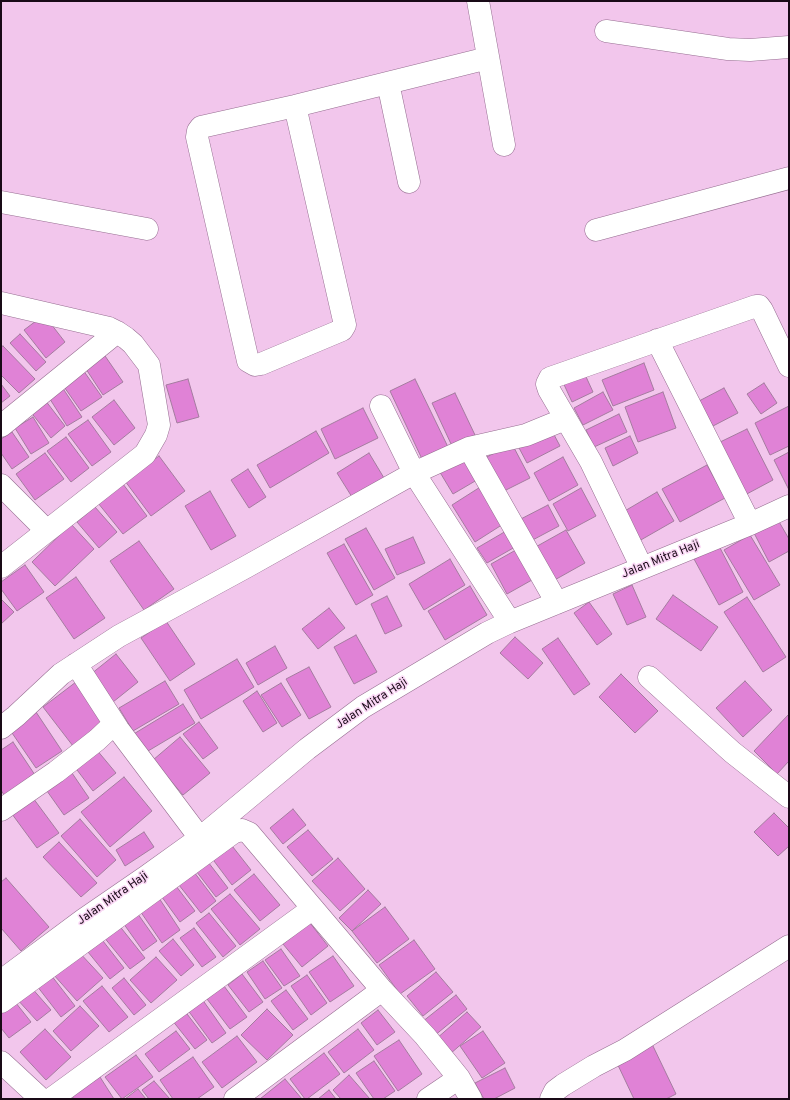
<!DOCTYPE html>
<style>
body{margin:0}
#map{position:relative;width:790px;height:1100px;overflow:hidden;background:#f2c6ec;font-family:Overpass,sans-serif}
canvas{display:block}
.frame{position:absolute;inset:0;border:2px solid #190a17;pointer-events:none}
</style>
<div id="map">
<canvas width="790" height="1100"></canvas>
<div class="frame"></div>
</div>
<script>
const context = document.querySelector('canvas').getContext('2d');
context.lineJoin = 'round';
function paint(path, color) { context.fillStyle = color; context.fill(path, 'evenodd'); }
const toPath = rows => new Path2D(rows.map(r => 'M' + r).join(''));
function stroke(path, color, width, dash) { context.strokeStyle = color; context.lineWidth = width; context.lineCap = dash ? 'butt' : 'round'; context.setLineDash(dash || []); context.stroke(path); }
function label(font, color, halo, rows, align = 'center') {
  context.font = font + ' Overpass,sans-serif'; context.lineWidth = 3; context.setLineDash([]); context.textBaseline = 'middle'; context.strokeStyle = halo; context.fillStyle = color; for (const [text, x, y, turn = 0] of rows) {
    context.save(); context.translate(x, y); context.rotate((+turn || 0) * Math.PI / 180); context.textAlign = isNaN(turn) ? turn : align; if (halo) context.strokeText(text, 0, 0); context.fillText(text, 0, 0); context.restore();
  }
}
const building = toPath([
 [44,315,65,342,46,358,24,330,44,315],
 [20,334,46,362,36,371,10,343,20,334],
 [3,346,35,379,19,393,1,375,1,347,3,346],
 [103,353,123,382,103,395,84,366,103,353],
 [644,363,654,390,613,406,602,380,644,363],
 [582,368,593,392,572,402,561,378,582,368],
 [83,370,102,397,81,411,62,384,83,370],
 [188,379,199,417,177,423,166,385,188,379],
 [415,379,448,447,422,459,390,391,415,379],
 [764,383,777,403,761,414,747,394,764,383],
 [1,384,10,396,1,403,1,384],
 [62,387,82,417,67,426,48,396,62,387],
 [724,388,738,413,713,426,699,401,724,388],
 [603,392,613,410,583,425,574,408,603,392],
 [663,392,676,428,638,442,625,407,663,392],
 [455,393,475,435,452,446,432,403,455,393],
 [45,400,65,426,51,438,30,411,45,400],
 [114,400,135,428,114,445,92,417,114,400],
 [789,406,789,446,770,455,755,423,789,406],
 [363,408,378,438,335,459,321,429,363,408],
 [619,414,627,432,594,447,586,430,619,414],
 [33,417,49,443,31,454,15,428,33,417],
 [88,420,111,452,92,466,68,434,88,420],
 [551,429,560,446,527,463,518,446,551,429],
 [747,429,773,480,743,496,716,444,747,429],
 [316,431,329,453,270,488,257,465,316,431],
 [12,432,29,457,12,469,1,453,1,439,12,432],
 [630,436,638,453,613,466,605,448,630,436],
 [66,437,89,468,71,482,47,451,66,437],
 [512,444,530,478,496,495,479,461,512,444],
 [468,452,482,477,453,494,438,469,468,452],
 [789,452,789,490,774,460,789,452],
 [45,453,64,479,35,500,16,474,45,453],
 [369,453,384,478,352,497,337,473,369,453],
 [159,456,185,491,151,516,125,481,159,456],
 [563,457,578,485,549,501,534,473,563,457],
 [707,465,725,498,680,522,662,489,707,465],
 [248,469,266,497,249,508,231,480,248,469],
 [123,484,147,516,123,534,98,503,123,484],
 [485,484,508,521,475,542,452,505,485,484],
 [581,488,596,516,568,531,553,504,581,488],
 [210,491,236,536,211,550,185,506,210,491],
 [657,492,674,521,639,541,623,512,657,492],
 [548,505,559,526,527,543,515,522,548,505],
 [95,507,117,532,99,548,77,522,95,507],
 [778,520,789,539,789,551,769,562,754,533,778,520],
 [71,524,94,549,55,586,32,562,71,524],
 [513,527,522,543,487,563,477,548,513,527],
 [366,528,395,578,374,590,345,539,366,528],
 [566,530,585,563,551,582,532,549,566,530],
 [750,535,780,585,754,600,724,550,750,535],
 [413,537,425,563,397,575,385,549,413,537],
 [139,541,174,589,144,610,110,561,139,541],
 [344,544,373,595,356,605,327,553,344,544],
 [523,546,539,576,507,594,491,564,523,546],
 [719,546,743,592,719,605,694,559,719,546],
 [450,559,465,585,424,610,409,584,450,559],
 [25,565,44,592,17,611,1,589,1,582,25,565],
 [76,577,105,618,74,639,46,598,76,577],
 [632,585,646,617,627,625,613,594,632,585],
 [470,586,487,615,445,640,428,611,470,586],
 [673,595,718,627,701,651,656,619,673,595],
 [387,596,402,626,385,634,371,604,387,596],
 [747,597,786,657,763,672,724,612,747,597],
 [1,599,14,612,1,624,1,599],
 [589,602,612,634,597,645,574,613,589,602],
 [329,608,345,628,318,649,302,629,329,608],
 [166,621,195,664,170,681,141,638,166,621],
 [356,635,377,672,354,684,334,647,356,635],
 [515,637,543,663,528,679,500,653,515,637],
 [558,638,590,684,574,695,542,649,558,638],
 [275,646,287,668,258,685,246,663,275,646],
 [116,654,138,682,113,702,91,674,116,654],
 [237,659,254,687,201,719,184,690,237,659],
 [309,667,331,707,309,719,286,679,309,667],
 [621,674,658,711,635,733,599,697,621,674],
 [165,681,179,704,133,731,119,708,165,681],
 [745,681,772,710,743,737,716,708,745,681],
 [76,682,106,721,73,746,43,707,76,682],
 [281,683,301,715,282,727,261,695,281,683],
 [257,691,277,723,263,732,243,701,257,691],
 [183,704,195,723,143,754,132,735,183,704],
 [36,712,62,751,36,768,10,730,36,712],
 [789,714,789,761,777,774,754,751,789,714],
 [199,722,218,748,203,759,183,734,199,722],
 [180,737,210,773,183,795,153,760,180,737],
 [13,742,35,775,4,795,1,790,1,750,13,742],
 [96,749,116,773,93,791,74,766,96,749],
 [72,773,89,798,64,815,47,791,72,773],
 [124,777,152,811,110,847,81,812,124,777],
 [33,798,59,833,37,848,12,814,33,798],
 [293,809,306,825,283,844,270,828,293,809],
 [774,813,789,828,789,846,778,856,754,832,774,813],
 [80,819,116,860,97,877,61,836,80,819],
 [308,830,333,859,312,876,287,847,308,830],
 [144,832,154,847,125,866,116,850,144,832],
 [59,842,97,883,81,897,43,857,59,842],
 [229,842,251,870,232,885,211,857,229,842],
 [205,858,228,888,216,897,193,867,205,858],
 [338,858,365,889,340,911,312,881,338,858],
 [191,868,216,901,201,913,175,880,191,868],
 [254,874,280,905,260,921,234,890,254,874],
 [6,878,49,927,21,951,1,928,1,882,6,878],
 [173,882,195,911,180,922,159,893,173,882],
 [368,890,381,904,352,931,339,918,368,890],
 [230,894,260,929,240,945,211,909,230,894],
 [157,895,180,930,162,943,138,908,157,895],
 [385,907,409,939,377,963,352,931,385,907],
 [135,910,157,941,143,951,121,920,135,910],
 [209,913,236,946,223,957,196,923,209,913],
 [310,923,328,946,302,967,283,944,310,923],
 [118,924,145,958,130,969,103,936,118,924],
 [194,928,216,957,202,967,180,938,194,928],
 [173,939,194,965,181,976,159,951,173,939],
 [414,940,435,969,400,994,379,965,414,940],
 [103,941,124,968,110,979,88,952,103,941],
 [281,949,300,976,284,986,265,960,281,949],
 [78,951,103,978,77,1001,53,974,78,951],
 [333,956,354,986,330,1002,309,972,333,956],
 [156,957,177,980,151,1003,130,980,156,957],
 [263,961,282,988,265,999,247,972,263,961],
 [436,972,453,992,423,1016,407,996,436,972],
 [242,974,263,1002,249,1012,228,985,242,974],
 [51,975,75,1006,61,1017,37,986,51,975],
 [307,975,327,1003,311,1015,291,986,307,975],
 [124,978,146,1005,134,1015,112,988,124,978],
 [30,986,51,1010,37,1021,16,998,30,986],
 [102,986,128,1017,109,1032,83,1001,102,986],
 [224,986,247,1017,230,1029,207,999,224,986],
 [286,990,308,1019,293,1030,271,1001,286,990],
 [456,995,467,1009,434,1036,422,1022,456,995],
 [12,998,31,1022,9,1038,1,1028,1,1007,12,998],
 [202,999,226,1033,212,1043,187,1009,202,999],
 [80,1006,99,1026,71,1051,53,1031,80,1006],
 [267,1009,293,1035,267,1060,241,1035,267,1009],
 [184,1010,207,1040,195,1049,172,1020,184,1010],
 [378,1010,395,1032,377,1045,361,1023,378,1010],
 [467,1012,481,1027,450,1054,436,1039,467,1012],
 [45,1029,71,1057,46,1080,20,1052,45,1029],
 [358,1029,374,1050,344,1073,328,1052,358,1029],
 [176,1031,190,1049,159,1072,145,1054,176,1031],
 [483,1031,505,1063,482,1078,460,1046,483,1031],
 [237,1036,257,1062,222,1088,202,1062,237,1036],
 [399,1040,422,1074,398,1091,374,1056,399,1040],
 [652,1044,676,1094,666,1099,634,1099,616,1061,652,1044],
 [324,1053,340,1074,307,1099,305,1099,290,1079,324,1053],
 [136,1055,153,1077,122,1099,105,1077,136,1055],
 [193,1057,214,1087,197,1099,173,1099,160,1080,193,1057],
 [374,1061,395,1091,383,1099,374,1099,356,1073,374,1061],
 [505,1068,515,1088,494,1099,484,1099,475,1083,505,1068],
 [349,1075,370,1099,341,1099,333,1090,349,1075],
 [100,1077,114,1099,74,1099,72,1096,100,1077],
 [285,1079,302,1099,260,1099,285,1079],
 [154,1081,170,1099,149,1099,142,1090,154,1081],
 [138,1089,146,1099,125,1099,138,1089],
 [329,1090,336,1099,318,1099,329,1090]
]);
paint(building, '#e082d6');
stroke(building, '#a47b9f', 1);
const minor = toPath([
 [478,1,504,145],
 [606,31,728,49,750,50,789,47],
 [388,83,409,182],
 [295,106,345,325,342,330,261,364,255,365,248,361,197,137,198,131,201,127,295,106,488,58],
 [1,202,147,229],
 [596,230,789,178],
 [1,303,109,328,117,332,126,338,133,344,149,365,159,425,156,435,145,454,1,567],
 [657,340,750,524],
 [381,406,414,473,510,622],
 [1,426,117,332],
 [469,448,557,603],
 [1,485,47,531],
 [642,568,591,462,549,390,547,384,550,378,756,306,759,306,762,310,789,366],
 [76,664,118,729,200,838],
 [649,677,732,752,789,797],
 [1,728,16,716,61,674,119,636,246,567,414,473,469,448,526,435,565,419],
 [1,810,56,772,97,740,114,724],
 [1,981,83,920,147,876,200,838,307,749,363,707,487,633,510,622,750,524,789,506],
 [1,1002,234,832,242,830,249,833,382,990,425,1036,459,1078,471,1099],
 [1,1062,41,1099],
 [51,1099,312,909],
 [235,1099,382,990],
 [428,1099,459,1078],
 [551,1099,555,1091,563,1085,594,1066,625,1050,789,946]
]);
stroke(minor, '#966e91', 23);
stroke(minor, '#fff', 22);
label('12px', '#190a17', '#fad6f5', [
 ["Jalan Mitra Haji",661,560,-22],
 ["Jalan Mitra Haji",372,704,-33],
 ["Jalan Mitra Haji",113,899,-35]
]);
</script>
